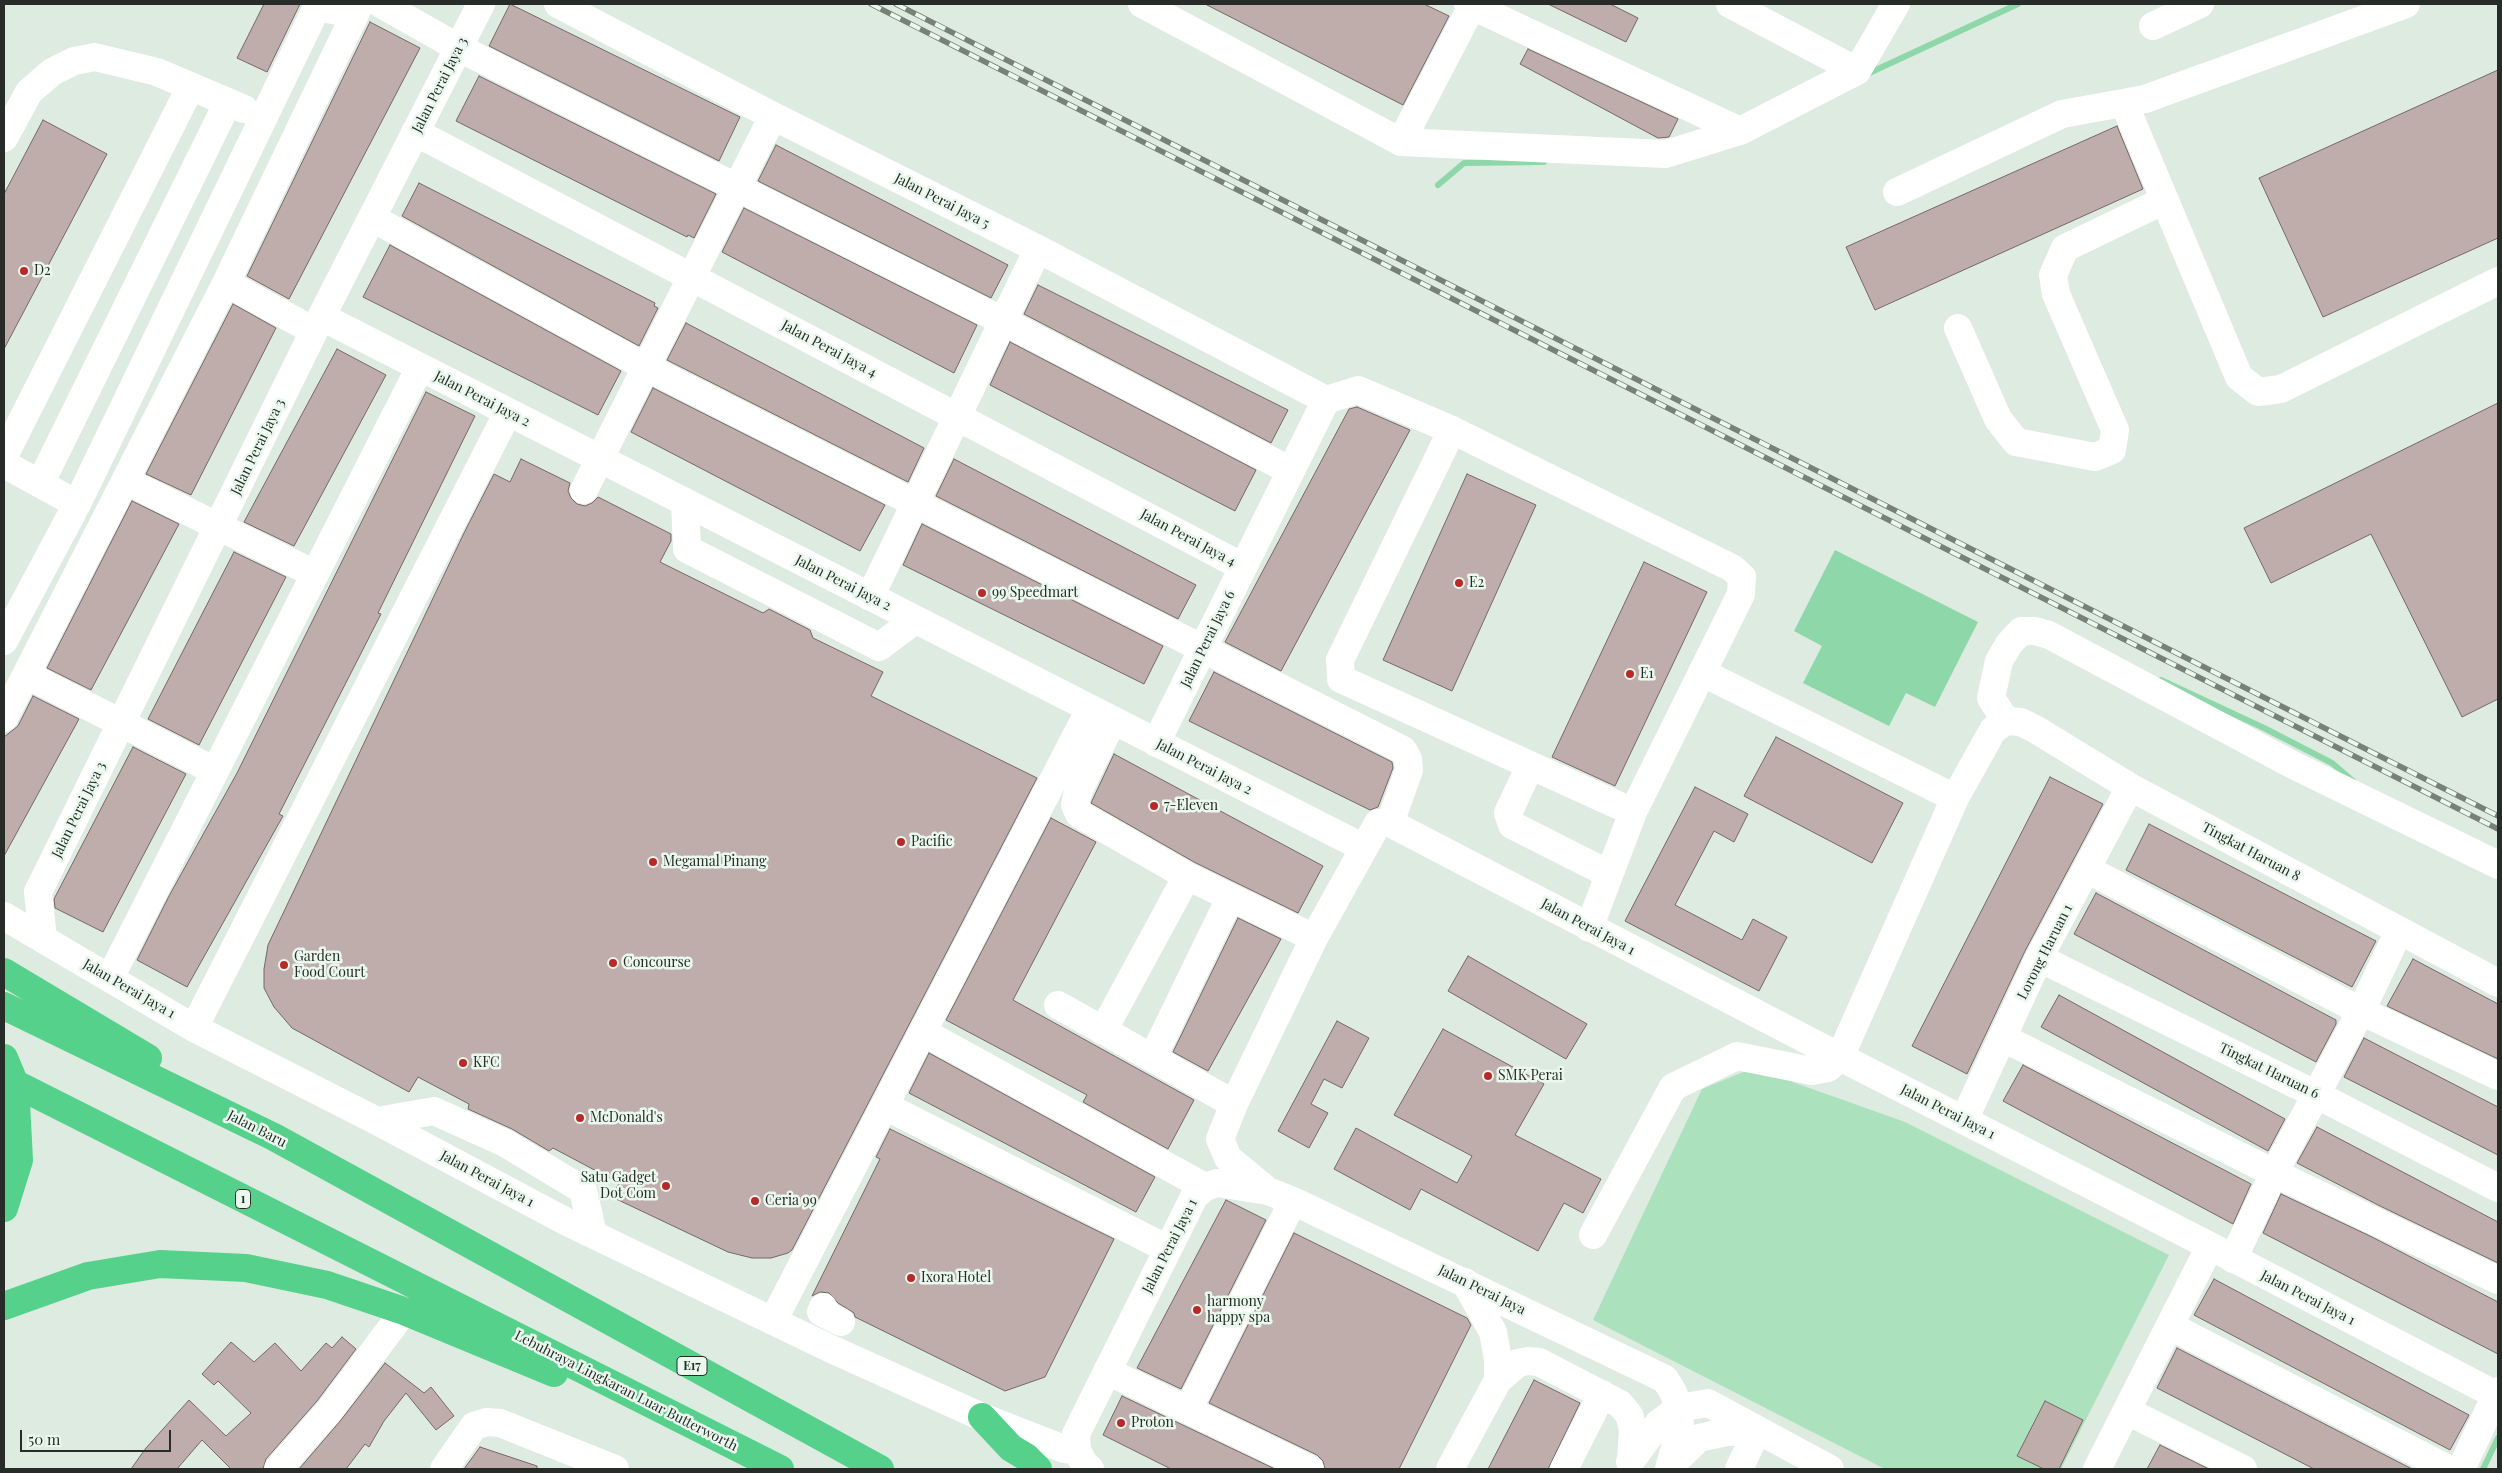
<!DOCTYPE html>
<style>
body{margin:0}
#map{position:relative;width:2502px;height:1473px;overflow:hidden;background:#ddebe1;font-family:"Playfair Display",serif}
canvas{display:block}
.frame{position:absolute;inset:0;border:5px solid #272c28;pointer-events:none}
.scale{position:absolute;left:20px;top:1430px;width:151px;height:22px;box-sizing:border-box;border:2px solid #272c28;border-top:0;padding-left:6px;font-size:15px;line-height:18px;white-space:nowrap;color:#272c28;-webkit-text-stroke:4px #eaf8ee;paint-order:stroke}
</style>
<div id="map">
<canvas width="2502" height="1473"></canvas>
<div class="frame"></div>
<div class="scale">50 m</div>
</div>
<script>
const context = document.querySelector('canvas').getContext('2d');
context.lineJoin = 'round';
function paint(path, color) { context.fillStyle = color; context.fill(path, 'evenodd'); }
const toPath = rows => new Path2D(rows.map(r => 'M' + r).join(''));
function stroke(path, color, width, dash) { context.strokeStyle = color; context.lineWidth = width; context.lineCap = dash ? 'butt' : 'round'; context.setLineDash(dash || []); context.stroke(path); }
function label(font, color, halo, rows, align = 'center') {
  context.font = font + ' "Playfair Display",serif'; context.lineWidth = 5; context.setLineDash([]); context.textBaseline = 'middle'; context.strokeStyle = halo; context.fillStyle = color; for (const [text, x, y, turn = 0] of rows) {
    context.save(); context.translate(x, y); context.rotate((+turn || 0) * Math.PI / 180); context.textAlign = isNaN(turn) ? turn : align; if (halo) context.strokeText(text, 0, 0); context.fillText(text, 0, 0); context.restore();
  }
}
paint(toPath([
 [1753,1068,1905,1122,2169,1255,2061,1469,1885,1469,1593,1320,1702,1089]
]), '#ace1be');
paint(toPath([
 [1835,550,1978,622,1935,707,1906,693,1889,726,1803,683,1822,646,1794,631]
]), '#8dd7a8');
stroke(toPath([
 [1865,75,2018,4],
 [1438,185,1464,163,1544,162],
 [2161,680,2264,728,2332,763,2353,781],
 [2483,1469,2498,1438]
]), '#8dd7a8', 6);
const building = toPath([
 [264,4,300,4,267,72,237,58,264,4],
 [510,4,740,117,719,161,489,46,510,4],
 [1205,4,1424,4,1449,16,1403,105,1205,4],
 [1548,4,1610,4,1638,18,1626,42,1548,4],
 [370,22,420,48,289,299,247,276,370,22],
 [1528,49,1678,119,1669,137,1658,138,1520,64,1528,49],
 [2498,70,2498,238,2323,317,2259,178,2498,70],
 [479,76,716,194,694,238,688,235,687,237,456,121,479,76],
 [43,120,107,154,4,349,4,194,43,120],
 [2117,126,2143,189,1875,310,1846,247,2117,126],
 [776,145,1008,265,991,298,758,181,776,145],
 [419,183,655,303,654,306,658,308,639,346,402,216,419,183],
 [744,208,977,325,954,373,722,252,744,208],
 [390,245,621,371,598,415,363,297,390,245],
 [1038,285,1288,410,1271,443,1024,314,1038,285],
 [233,304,276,328,191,495,146,474,233,304],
 [686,323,924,448,908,482,667,360,686,323],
 [1010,342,1256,470,1235,511,990,385,1010,342],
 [337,349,386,375,294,546,244,522,337,349],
 [653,388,885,505,860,551,631,432,653,388],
 [426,392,475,416,378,613,381,614,279,814,283,816,187,987,137,960,169,896,237,773,426,392],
 [2498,403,2498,699,2462,717,2371,534,2271,583,2244,528,2498,403],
 [1357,407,1410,430,1281,671,1225,642,1349,409,1357,407],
 [521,459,570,483,568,491,571,498,577,504,585,506,592,503,598,497,671,534,671,541,660,562,763,613,769,609,810,630,813,638,883,672,871,696,1037,778,792,1250,788,1253,771,1258,752,1258,728,1252,612,1197,619,1183,553,1148,549,1151,512,1129,468,1109,469,1104,418,1077,409,1092,292,1028,274,1007,264,988,264,969,268,945,464,533,494,474,510,482,521,459],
 [954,459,1196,585,1178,619,936,496,954,459],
 [1467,474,1536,505,1452,691,1383,660,1467,474],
 [132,501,179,524,91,690,47,668,132,501],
 [922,524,1163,646,1144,684,903,565,922,524],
 [234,552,286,577,199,745,148,719,234,552],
 [1644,562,1707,592,1615,786,1552,757,1644,562],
 [1214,672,1392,762,1393,768,1378,807,1370,810,1189,721,1214,672],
 [33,696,79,719,4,856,4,737,18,726,33,696],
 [1776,737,1903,803,1872,863,1744,796,1776,737],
 [133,747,186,774,103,932,55,908,54,899,133,747],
 [1114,754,1323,866,1298,913,1194,862,1091,803,1114,754],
 [2050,777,2103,804,2025,951,1967,1074,1912,1046,2050,777],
 [1695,787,1748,814,1734,842,1714,831,1675,905,1742,940,1753,919,1787,937,1759,991,1625,921,1695,787],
 [1051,818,1096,842,1013,1000,1194,1100,1168,1149,1083,1102,1087,1095,946,1020,1051,818],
 [2149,824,2376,941,2352,987,2126,870,2149,824],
 [2096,893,2336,1020,2336,1024,2316,1062,2074,934,2096,893],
 [1238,918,1281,939,1208,1071,1173,1052,1238,918],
 [1468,956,1587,1024,1566,1059,1448,991,1468,956],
 [2413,959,2498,1004,2498,1059,2387,1006,2413,959],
 [2059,995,2285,1119,2268,1151,2041,1027,2059,995],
 [1337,1021,1369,1038,1342,1088,1324,1079,1311,1104,1328,1113,1309,1148,1278,1131,1337,1021],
 [1443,1029,1544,1084,1515,1135,1601,1179,1583,1213,1564,1203,1538,1251,1421,1189,1410,1210,1334,1169,1356,1128,1457,1183,1472,1156,1394,1115,1443,1029],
 [2364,1038,2498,1107,2498,1155,2344,1077,2364,1038],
 [929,1053,1155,1177,1136,1212,909,1093,929,1053],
 [2023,1065,2251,1184,2233,1224,2003,1101,2023,1065],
 [2317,1127,2498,1222,2498,1263,2380,1206,2297,1163,2317,1127],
 [890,1129,1114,1239,1045,1377,1005,1391,855,1317,854,1313,838,1303,829,1293,820,1292,812,1296,880,1159,876,1157,890,1129],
 [2281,1194,2372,1237,2498,1302,2498,1354,2263,1233,2281,1194],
 [1226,1200,1266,1220,1181,1389,1137,1368,1226,1200],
 [1294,1233,1467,1318,1471,1325,1399,1469,1325,1469,1323,1461,1317,1455,1209,1403,1294,1233],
 [2214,1279,2469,1415,2450,1450,2194,1315,2214,1279],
 [342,1337,356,1349,317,1401,266,1459,263,1469,231,1469,202,1440,177,1469,131,1469,146,1448,189,1400,226,1436,251,1413,218,1381,214,1385,202,1374,231,1342,254,1362,275,1343,301,1371,326,1343,332,1348,342,1337],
 [2177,1348,2412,1469,2314,1469,2157,1388,2177,1348],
 [385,1363,424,1393,431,1387,454,1416,436,1430,406,1393,384,1421,369,1447,365,1444,346,1469,299,1469,341,1420,385,1363],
 [1534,1380,1580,1403,1548,1469,1488,1469,1534,1380],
 [1122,1396,1275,1469,1171,1469,1103,1435,1122,1396],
 [2045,1401,2083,1420,2059,1469,2044,1469,2017,1456,2045,1401],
 [2160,1445,2209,1469,2147,1469,2160,1445],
 [480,1447,537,1466,537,1469,464,1469,480,1447]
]);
paint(building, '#beadab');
stroke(building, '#776766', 1);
stroke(toPath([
 [381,4,459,48,1003,321,1291,471],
 [558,4,773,116,1038,249,1326,400],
 [1142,4,1401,142,1473,4],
 [1468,4,1740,131],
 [2153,26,2200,4],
 [1857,71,1896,4],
 [2124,103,2239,377,2258,392,2281,389,2498,281],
 [415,132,1243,567],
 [4,138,29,92,52,72,74,61,95,57,157,72,244,109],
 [1401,142,1666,154,1740,131,1857,71,1730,4],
 [1897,192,2062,114,2145,99,2406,4],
 [374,219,646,367,1403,750,1408,759,1409,770,1390,823],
 [226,283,314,331],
 [322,317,1364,848],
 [1958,328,1998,419,2016,442,2095,457,2112,450,2115,430,2056,294,2053,275,2065,248,2165,200],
 [1326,400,1358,390,1452,430,1732,568,1742,577,1741,594,1633,812,1589,928],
 [1452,430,1340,660,1341,679,1633,812],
 [4,456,191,86],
 [4,464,77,504],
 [126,481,315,574],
 [40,484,228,102],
 [584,490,773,116],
 [685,502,687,549,879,647,915,620],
 [870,597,1038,249],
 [4,641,77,504,317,7,353,14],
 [1703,673,1955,798],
 [27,675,215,771],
 [4,718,226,283,360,4],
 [1113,720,1078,792,1075,805,1079,814,1187,876,1314,938],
 [2006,721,1991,698,1999,661,2009,644,2021,631,2035,631,2049,635,2293,765,2498,865],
 [2006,721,2021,722,2035,729,2130,787,2498,983],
 [1156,743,1326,400],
 [1530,766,1508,813,1512,825,1609,874],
 [2088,870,2361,1011,2498,1076],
 [4,916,194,1028,377,1121,567,1222,829,1348,982,1417,1064,1449,1077,1451],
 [43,939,38,892,314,331,481,4],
 [2039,958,2315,1094,2498,1188],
 [110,978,420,367],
 [1058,1005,1234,1104],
 [194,1028,508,412],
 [1103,1031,1187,876],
 [923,1032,1205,1187],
 [2003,1038,2274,1173,2498,1280],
 [1153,1057,1230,898],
 [885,1106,1168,1249],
 [1964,1120,2039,958,2130,787],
 [377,1121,434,1111,505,1143,583,1190,593,1234],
 [1268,1191,1228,1158,1220,1139,1234,1104,1314,938,1378,823,1390,823,1840,1057,2210,1246,2496,1395],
 [1593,1235,1673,1087,1737,1056,1812,1071,1828,1068,1840,1057,1955,798,1993,730,2006,721],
 [2233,1259,2274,1173,2361,1011,2399,931],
 [1465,1282,1493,1332,1498,1359,1498,1380],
 [823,1307,821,1312,841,1322],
 [773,1321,1090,709],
 [2170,1326,2448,1469],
 [1107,1371,1310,1469],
 [1188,1410,1293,1201],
 [2127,1411,2243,1469],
 [1630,1462,1658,1424,1679,1408,1708,1403,1830,1469],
 [1670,1466,1699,1438,1726,1432,1756,1431],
 [278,1469,329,1411,404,1311],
 [444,1469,474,1426,487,1422,500,1423,615,1469],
 [1090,1469,1085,1465,1077,1451,1076,1434,1194,1197,1205,1187,1217,1183,1268,1191,1293,1201,1665,1379,1673,1392,1679,1408,1680,1429,1669,1469],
 [1450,1469,1498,1380,1518,1363,1528,1361,1539,1362,1620,1404,1629,1415,1633,1429,1631,1460],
 [1564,1469,1602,1394],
 [1739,1469,1757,1431],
 [2097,1469,2210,1246],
 [2461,1469,2498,1391]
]), '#fff', 28);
stroke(toPath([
 [4,972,148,1058],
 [4,1006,274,1137,880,1469],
 [4,1058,15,1084,19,1160,4,1208],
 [4,1078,780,1469],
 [4,1306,88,1276,160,1264,246,1268,327,1285,404,1311,554,1373],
 [982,1417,1011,1448,1026,1457,1038,1469]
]), '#55d18b', 28);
const rail = toPath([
 [871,4,2498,829],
 [896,4,2498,816]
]);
stroke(rail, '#778079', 5.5);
stroke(rail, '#eaf8ee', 4, [11]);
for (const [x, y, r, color] of [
 [24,271,5,"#b8292a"],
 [1459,583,5,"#b8292a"],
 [982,593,5,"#b8292a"],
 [1630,674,5,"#b8292a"],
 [1154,806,5,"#b8292a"],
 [901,842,5,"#b8292a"],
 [653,862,5,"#b8292a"],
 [613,963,5,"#b8292a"],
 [284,965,5,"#b8292a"],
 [463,1063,5,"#b8292a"],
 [1488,1076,5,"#b8292a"],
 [580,1118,5,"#b8292a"],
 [666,1186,5,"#b8292a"],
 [755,1201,5,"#b8292a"],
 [911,1278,5,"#b8292a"],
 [1197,1310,5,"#b8292a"],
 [1121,1423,5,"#b8292a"]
]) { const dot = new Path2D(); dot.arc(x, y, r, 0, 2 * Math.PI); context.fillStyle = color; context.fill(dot); stroke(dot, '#eaf8ee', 2); }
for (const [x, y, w] of [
 [243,1199,15],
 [692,1366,30]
]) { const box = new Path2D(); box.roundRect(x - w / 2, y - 9.5, w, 19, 4); context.fillStyle = '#eaf8ee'; context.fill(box); stroke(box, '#272c28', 1); }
label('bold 12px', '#272c28', null, [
 ["1",243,1199],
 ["E17",692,1366]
]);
label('14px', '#272c28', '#eaf8ee', [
 ["Jalan Perai Jaya 3",440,85,-63],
 ["Jalan Perai Jaya 5",942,201,27],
 ["Jalan Perai Jaya 4",829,349,28],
 ["Jalan Perai Jaya 2",482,399,27],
 ["Jalan Perai Jaya 3",258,447,-64],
 ["Jalan Perai Jaya 4",1188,538,28],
 ["Jalan Perai Jaya 2",843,583,27],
 ["Jalan Perai Jaya 6",1208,639,-64],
 ["Jalan Perai Jaya 2",1204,767,27],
 ["Jalan Perai Jaya 3",79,810,-64],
 ["Tingkat Haruan 8",2251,852,28],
 ["Jalan Perai Jaya 1",1588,927,28],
 ["Lorong Haruan 1",2045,952,-63],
 ["Jalan Perai Jaya 1",129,989,30],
 ["Tingkat Haruan 6",2269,1071,26],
 ["Jalan Perai Jaya 1",1948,1112,27],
 ["Jalan Baru",257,1129,27],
 ["Jalan Perai Jaya 1",487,1179,28],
 ["Jalan Perai Jaya 1",1170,1246,-63],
 ["Jalan Perai Jaya",1482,1290,26],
 ["Jalan Perai Jaya 1",2308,1298,27],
 ["Lebuhraya Lingkaran Luar Butterworth",626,1391,27]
]);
label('14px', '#272c28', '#eaf8ee', [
 ["D2",34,271],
 ["E2",1469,583],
 ["99 Speedmart",992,593],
 ["E1",1640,674],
 ["7-Eleven",1164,806],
 ["Pacific",911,842],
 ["Megamal Pinang",663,862],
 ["Garden",294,957],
 ["Food Court",294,973],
 ["Concourse",623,963],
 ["KFC",473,1063],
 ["SMK Perai",1498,1076],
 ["McDonald's",590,1118],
 ["Satu Gadget",656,1178,"right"],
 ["Dot Com",656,1194,"right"],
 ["Ceria 99",765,1201],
 ["Ixora Hotel",921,1278],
 ["harmony",1207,1302],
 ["happy spa",1207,1318],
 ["Proton",1131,1423]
], 'left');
</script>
